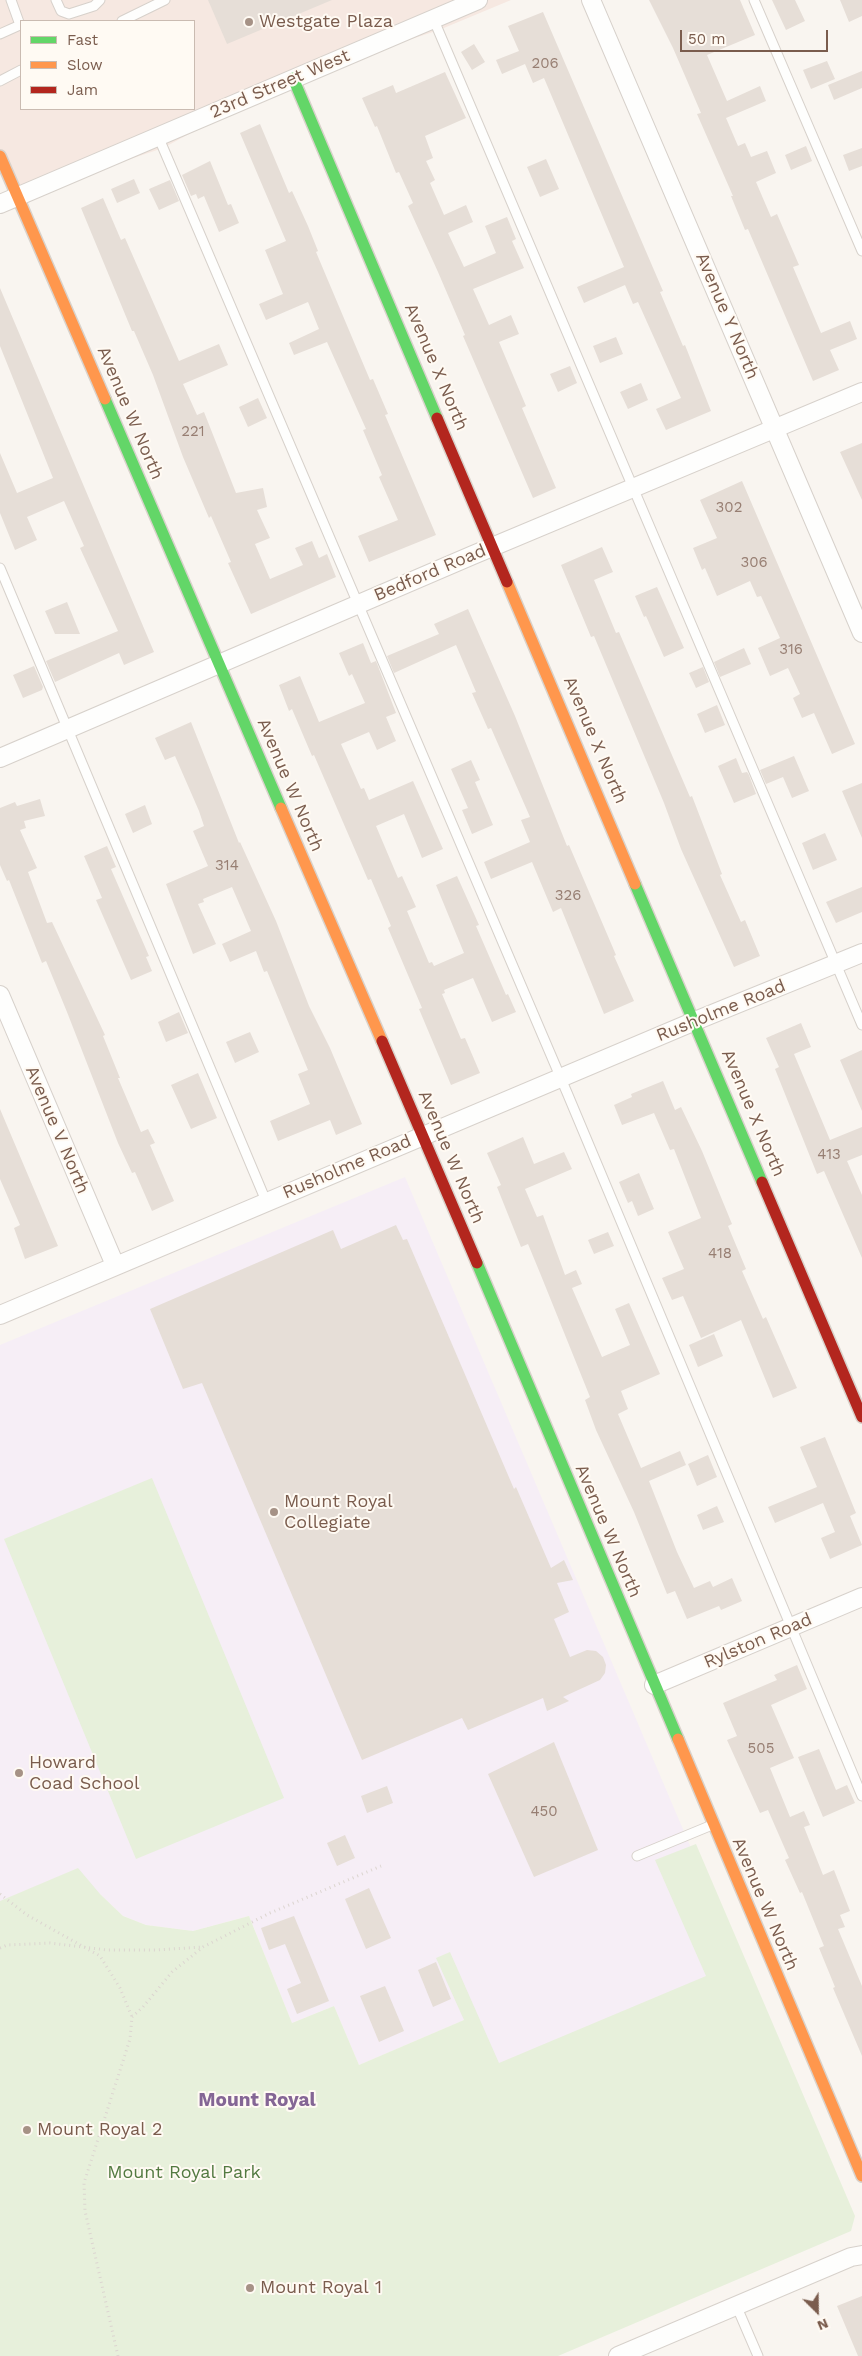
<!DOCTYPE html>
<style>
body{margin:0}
#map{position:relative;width:862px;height:2356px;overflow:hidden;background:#f9f5f0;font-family:"Work Sans",sans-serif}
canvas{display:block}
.legend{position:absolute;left:20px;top:20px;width:175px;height:90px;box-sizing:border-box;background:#fffaf3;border:1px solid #cabbb1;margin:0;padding:6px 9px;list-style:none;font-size:15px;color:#7a5c4d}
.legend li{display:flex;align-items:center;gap:10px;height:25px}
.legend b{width:25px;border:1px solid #cabbb1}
.north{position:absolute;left:792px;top:2286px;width:50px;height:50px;-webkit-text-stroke:4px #fffaf3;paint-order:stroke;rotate:157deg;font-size:14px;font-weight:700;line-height:20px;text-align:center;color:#7a5c4d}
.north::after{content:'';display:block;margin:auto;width:18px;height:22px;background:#7a5c4d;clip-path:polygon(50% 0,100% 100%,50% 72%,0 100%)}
.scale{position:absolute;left:680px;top:30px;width:148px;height:22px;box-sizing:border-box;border:2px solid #7a5c4d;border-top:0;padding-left:6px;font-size:15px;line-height:18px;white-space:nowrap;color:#7a5c4d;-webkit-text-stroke:4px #fffaf3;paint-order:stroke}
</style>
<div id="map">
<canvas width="862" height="2356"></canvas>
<ul class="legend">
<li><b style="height:6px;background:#63d668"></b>Fast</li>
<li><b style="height:6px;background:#ff974d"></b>Slow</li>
<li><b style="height:6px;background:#b3261e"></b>Jam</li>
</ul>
<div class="north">N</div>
<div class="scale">50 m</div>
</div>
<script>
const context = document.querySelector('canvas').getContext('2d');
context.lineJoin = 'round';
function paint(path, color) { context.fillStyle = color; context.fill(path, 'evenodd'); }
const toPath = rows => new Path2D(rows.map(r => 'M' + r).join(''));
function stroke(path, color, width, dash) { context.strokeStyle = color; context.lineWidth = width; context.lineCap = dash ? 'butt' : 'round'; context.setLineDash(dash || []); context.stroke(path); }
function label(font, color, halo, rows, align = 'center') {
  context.font = font + ' "Work Sans",sans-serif'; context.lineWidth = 4; context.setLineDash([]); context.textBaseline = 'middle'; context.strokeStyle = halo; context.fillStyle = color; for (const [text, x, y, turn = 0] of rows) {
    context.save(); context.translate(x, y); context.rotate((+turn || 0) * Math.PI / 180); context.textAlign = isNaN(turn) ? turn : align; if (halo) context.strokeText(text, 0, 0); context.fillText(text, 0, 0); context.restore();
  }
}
paint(toPath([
 [0,0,511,0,439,30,293,78,163,148,18,197,0,156],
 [21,21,194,21,194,109,21,109]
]), '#f6e8e1');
paint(toPath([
 [405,1177,691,1848,709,1978,497,2068,464,2020,359,2065,334,2006,292,2023,249,1916,193,1931,146,1925,123,1916,100,1894,0,1901,0,1345]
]), '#f6eef6');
paint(toPath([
 [152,1478,284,1798,136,1859,4,1539],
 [696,1844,855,2216,851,2231,558,2356,0,2356,0,1901,78,1868,100,1894,123,1916,146,1925,193,1931,249,1916,292,2023,334,2006,359,2065,464,2020,436,1958,450,1952,499,2063,706,1976,655,1860]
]), '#e7f0db');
paint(toPath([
 [208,0,332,0,227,44],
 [649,0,740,0,755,35,707,55,727,101,760,86,766,101,726,118,738,146,745,143,751,157,767,151,776,173,756,182,771,217,777,214,799,265,793,267,821,333,850,321,857,339,830,350,839,370,813,381,748,229,745,230,731,196,733,196,697,114,701,113,673,48],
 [772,0,795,0,805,21,786,30],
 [840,0,862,0,862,16,849,22],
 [543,12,663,291,660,292,683,346,685,345,711,411,666,430,656,409,681,398,638,302,633,304,625,285,584,303,577,287,624,267,544,78,533,83,525,64,502,74,496,60,519,51,508,26],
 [474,44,485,62,472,70,461,52],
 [827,61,835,79,811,89,803,70],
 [862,71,862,88,834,100,828,85],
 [445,72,466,118,425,136,433,158,426,161,435,180,430,183,444,215,466,205,473,222,448,233,464,267,496,253,485,226,507,217,516,239,512,241,524,268,473,289,489,325,511,315,519,334,499,342,526,406,522,408,556,488,533,498,463,336,465,335,438,272,408,206,413,203,399,172,396,173,377,126,375,127,362,98,393,85,396,93],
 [260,124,289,193,292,191,308,226,318,251,316,252,370,380,373,379,388,414,385,415,436,535,369,562,358,536,398,520,379,477,382,475,363,430,366,429,327,342,294,355,289,343,319,329,308,302,266,320,259,304,283,294,265,250,286,241,240,133],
 [806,146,812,161,791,170,785,155],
 [862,148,862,166,849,171,843,155],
 [546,159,559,189,540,197,527,167],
 [210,161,228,205,231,204,239,223,219,232,204,196,198,199,196,194,191,196,182,175],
 [134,179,140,193,117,203,111,189],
 [170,180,179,201,159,210,149,189],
 [103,198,121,240,125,238,179,361,219,344,228,365,183,384,197,415,204,412,236,493,263,488,267,507,257,510,270,538,255,544,270,579,303,565,295,548,312,541,319,558,327,554,336,577,251,614,228,563,231,562,211,516,209,518,183,457,153,375,134,331,132,331,81,208],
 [0,288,154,652,124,665,119,653,55,682,46,661,118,631,80,548,84,546,64,501,27,517,37,540,15,550,0,513,0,453,17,493,53,478,0,346],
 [616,337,623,354,600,363,593,346],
 [570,366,577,383,558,392,550,374],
 [641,383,648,400,628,409,620,392],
 [258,398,267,418,248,427,239,407],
 [862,443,862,500,840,452],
 [742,481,855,744,832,754,814,713,802,718,793,698,800,694,788,668,770,676,758,648,780,638,761,596,757,597,750,581,717,596,705,568,702,570,693,548,717,538,700,500],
 [602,547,613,572,594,580,616,633,619,632,690,797,692,796,722,874,720,875,741,922,745,920,760,956,734,967,681,849,664,803,594,636,591,637,561,565],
 [657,587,684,648,664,657,646,616,644,617,635,596],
 [67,602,80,634,55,634,45,611],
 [468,609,515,716,567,846,569,845,616,955,614,956,634,1001,604,1014,561,908,553,912,532,862,491,879,484,862,530,842,521,820,530,817,491,728,488,729,472,693,476,692,456,645,394,673,387,656,439,634,434,624],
 [363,643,371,663,376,661,396,713,386,717,396,741,377,750,369,732,341,744,361,789,364,788,369,800,413,781,443,849,422,858,404,814,376,826,398,878,402,876,416,907,407,911,429,963,432,962,434,966,464,953,436,885,457,876,479,925,476,926,506,995,508,994,516,1012,492,1022,473,978,444,990,445,993,442,994,461,1039,465,1038,480,1073,451,1085,419,1009,422,1008,388,928,391,926,371,879,368,880,314,755,312,756,292,709,289,711,279,685,300,676,319,722,365,703,352,674,349,676,339,653],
 [744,648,751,664,720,677,714,662],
 [34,666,43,687,42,690,23,698,13,675],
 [703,667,709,682,696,688,689,673],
 [717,705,725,725,705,733,697,714],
 [191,722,239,843,240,842,276,921,309,1006,330,1048,362,1124,336,1135,330,1120,278,1141,270,1121,310,1104,298,1074,308,1070,267,971,264,972,256,951,230,962,222,944,251,931,232,887,203,899,204,902,198,904,216,944,193,954,166,884,208,866,193,831,204,826,199,811,175,756,165,760,155,738],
 [794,756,809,791,792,798,783,777,766,784,760,770],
 [736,758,742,773,747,772,749,775,756,794,734,803,718,766],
 [471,760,480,780,475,782,493,825,472,834,462,810,468,808,451,769],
 [862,783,862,838,842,791],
 [40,799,45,816,24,821,26,828,20,830,37,868,28,872,47,923,52,922,105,1035,103,1036,120,1078,118,1078,141,1132,148,1129,155,1143,150,1145,174,1201,152,1211,135,1172,132,1173,118,1143,67,1012,46,961,42,963,9,880,7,881,0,865,0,808,15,802,17,806],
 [145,805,152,824,133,833,125,814],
 [825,833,837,860,813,870,802,843],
 [107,846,116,867,111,869,149,956,146,957,152,971,131,980,96,900,102,898,84,856],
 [862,887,862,912,836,923,826,902],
 [179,1012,188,1033,166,1042,158,1022],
 [801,1023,811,1047,794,1054,830,1140,862,1127,862,1155,847,1161,862,1195,862,1258,824,1171,817,1174,775,1069,779,1067,766,1038],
 [250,1032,259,1052,235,1063,226,1042],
 [862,1050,862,1111,840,1060],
 [198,1073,217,1118,191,1129,171,1085],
 [663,1081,675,1110,681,1107,702,1151,732,1224,728,1226,746,1269,742,1271,763,1319,766,1317,797,1388,773,1398,741,1320,701,1338,683,1296,672,1300,662,1278,684,1269,668,1232,701,1218,674,1149,670,1150,654,1113,622,1125,614,1105,632,1097,631,1094],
 [0,1109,58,1246,25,1259,14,1228,20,1225,0,1179],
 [523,1137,534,1164,564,1152,572,1169,525,1189,537,1217,543,1215,565,1275,576,1270,582,1284,572,1288,602,1357,630,1345,615,1309,629,1303,660,1374,621,1391,628,1409,618,1414,641,1468,680,1451,686,1465,649,1481,677,1552,694,1588,710,1581,713,1587,732,1578,742,1601,721,1610,719,1606,687,1619,675,1591,667,1594,634,1512,596,1430,585,1400,590,1397,540,1273,528,1244,521,1247,497,1187,501,1185,487,1153],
 [639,1173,654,1209,638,1216,632,1201,628,1203,619,1182],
 [396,1225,403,1240,407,1239,514,1489,516,1487,551,1568,564,1560,573,1580,557,1583,569,1612,554,1619,570,1657,587,1650,596,1651,603,1657,606,1665,605,1673,600,1680,563,1697,569,1701,547,1711,543,1698,468,1730,462,1718,362,1760,202,1383,183,1389,150,1309,333,1230,341,1249],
 [608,1232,614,1246,594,1254,588,1240],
 [714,1334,723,1356,698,1367,689,1345],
 [825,1437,856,1513,850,1516,862,1545,830,1559,821,1538,835,1532,823,1503,775,1523,768,1507,817,1487,800,1447],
 [708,1455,717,1477,697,1486,688,1464],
 [717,1506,724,1522,703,1530,697,1515],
 [797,1665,807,1689,771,1705,794,1758,770,1768,790,1817,804,1811,810,1825,804,1827,823,1875,834,1870,850,1911,840,1915,845,1927,838,1929,862,1986,862,2056,833,1988,835,1987,819,1948,824,1946,802,1892,800,1893,785,1860,789,1858,768,1810,760,1813,727,1740,737,1736,723,1703,777,1680,774,1675],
 [554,1742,598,1850,534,1877,488,1774],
 [819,1749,836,1790,847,1785,855,1803,823,1817,798,1757],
 [387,1786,393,1803,367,1813,361,1796],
 [345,1835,355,1858,337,1866,327,1843],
 [369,1888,391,1938,366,1949,345,1899],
 [294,1916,329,2001,297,2014,287,1989,301,1983,285,1944,269,1950,261,1928],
 [436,1962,451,1999,433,2007,418,1970],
 [385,1986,404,2031,379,2042,360,1996],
 [862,2296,862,2356,858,2356,837,2306]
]), '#e6ded7');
const lane = toPath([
 [56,0,61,11,69,14,94,6,100,0],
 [754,0,862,251],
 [433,18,862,1025],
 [122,21,165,0],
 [0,34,20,25,11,0],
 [0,81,21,70],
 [158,136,568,1095,862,1796],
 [0,568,266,1201],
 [637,1856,712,1825],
 [736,2305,758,2356]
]);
const street = toPath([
 [591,0,862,633],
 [0,204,478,0],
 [0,758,473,555,862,392],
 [0,995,115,1265],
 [0,1315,695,1021,862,953],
 [654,1685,862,1597],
 [618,2356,851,2257,862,2255]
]);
const fast = toPath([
 [293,78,437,418],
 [105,399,281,808],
 [635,884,762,1182],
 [477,1263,678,1739]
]);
const slow = toPath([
 [0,156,105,399],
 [507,582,635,884],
 [281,808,382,1041],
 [678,1739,862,2176]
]);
const jam = toPath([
 [437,418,507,582],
 [382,1041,477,1263],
 [762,1182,862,1417]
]);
stroke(lane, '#d7d1cb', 11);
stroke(street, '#d7d1cb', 20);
stroke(fast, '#d9d2cb', 14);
stroke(slow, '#d9d2cb', 14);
stroke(jam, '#d9d2cb', 14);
stroke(toPath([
 [0,1894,27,1915,100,1956,120,1988,132,2017],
 [0,1948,7,1945,50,1943,107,1950,156,1950,203,1947],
 [118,2356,85,2211,84,2183,130,2039,132,2017,143,2007,172,1972,203,1947,270,1913,381,1866]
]), '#dcd5d0', 3, [1, 4]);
stroke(lane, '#fefefd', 9);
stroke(street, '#fefefd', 18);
stroke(fast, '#63d668', 11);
stroke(slow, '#ff974d', 11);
stroke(jam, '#b3261e', 11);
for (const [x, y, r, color] of [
 [249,22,5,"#a69286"],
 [274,1512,5,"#a69286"],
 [19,1773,5,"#a69286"],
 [27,2130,5,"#a69286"],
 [250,2288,5,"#a69286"]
]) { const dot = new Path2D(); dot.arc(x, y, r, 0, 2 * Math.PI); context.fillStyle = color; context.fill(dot); stroke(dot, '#fffaf3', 2); }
label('15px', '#977e72', null, [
 ["206",545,64],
 ["221",193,432],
 ["302",729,508],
 ["306",754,563],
 ["316",791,650],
 ["314",227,866],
 ["326",568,896],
 ["413",829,1155],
 ["418",720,1254],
 ["505",761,1749],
 ["450",544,1812]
]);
label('18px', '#7a5c4d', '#fffaf3', [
 ["Westgate Plaza",259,22],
 ["Mount Royal",284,1502],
 ["Collegiate",284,1523],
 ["Howard",29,1763],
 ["Coad School",29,1784],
 ["Mount Royal 2",37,2130],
 ["Mount Royal 1",260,2288]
], 'left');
label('18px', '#7a5c4d', '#fffaf3', [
 ["23rd Street West",280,84,-23],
 ["Avenue Y North",727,316,67],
 ["Avenue X North",436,367,67],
 ["Avenue W North",130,413,67],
 ["Bedford Road",430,573,-23],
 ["Avenue X North",595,740,67],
 ["Avenue W North",290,785,67],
 ["Rusholme Road",721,1011,-22],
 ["Avenue X North",753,1113,67],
 ["Avenue V North",57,1130,67],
 ["Avenue W North",451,1157,67],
 ["Rusholme Road",347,1167,-23],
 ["Avenue W North",608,1531,67],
 ["Rylston Road",758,1641,-23],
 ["Avenue W North",765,1904,67]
]);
label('18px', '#537a41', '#fffaf3', [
 ["Mount Royal Park",184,2173]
]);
label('bold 19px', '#846695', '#fffaf3', [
 ["Mount Royal",257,2100]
]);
</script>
